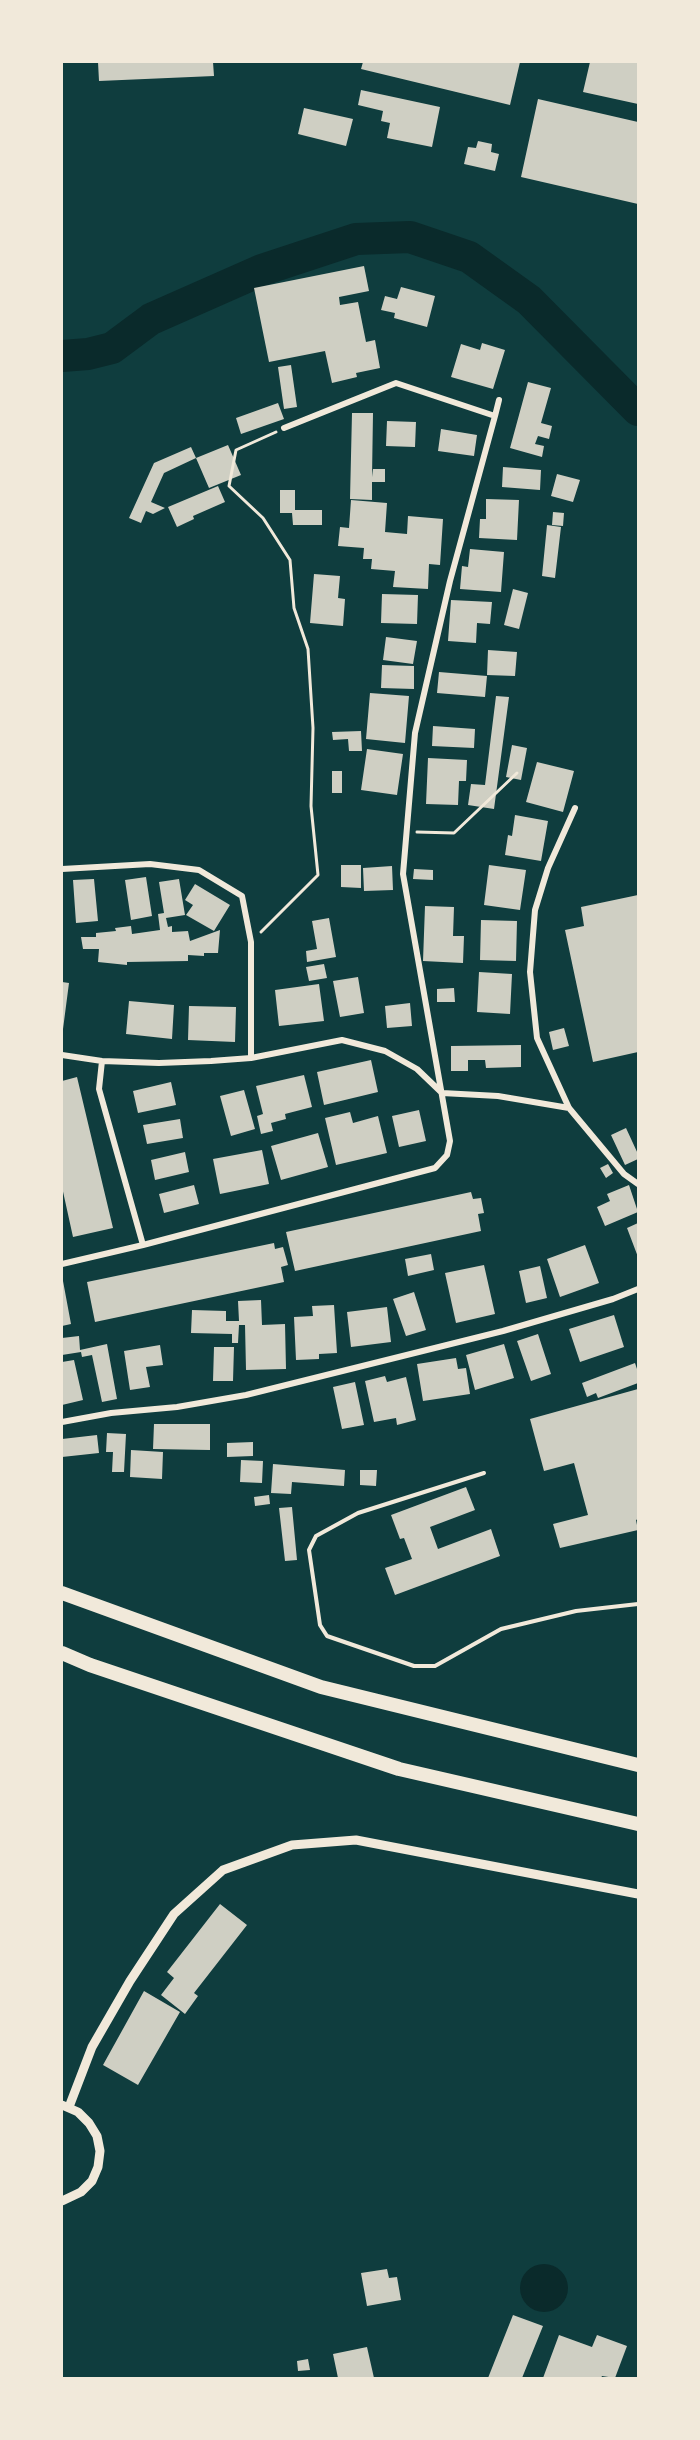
<!DOCTYPE html>
<style>
body{margin:0}
#map{position:relative;width:700px;height:2440px;overflow:hidden;background:#0f3d3e;font-family:Jost,sans-serif}
canvas{display:block}
.frame{position:absolute;inset:0;border:63px solid #f1e9da;pointer-events:none}
</style>
<div id="map">
<canvas width="700" height="2440"></canvas>
<div class="frame"></div>
</div>
<script>
const context = document.querySelector('canvas').getContext('2d');
context.lineJoin = 'round';
function paint(path, color) { context.fillStyle = color; context.fill(path, 'evenodd'); }
const toPath = rows => new Path2D(rows.map(r => 'M' + r).join(''));
function stroke(path, color, width, dash) { context.strokeStyle = color; context.lineWidth = width; context.lineCap = dash ? 'butt' : 'round'; context.setLineDash(dash || []); context.stroke(path); }
paint(toPath([
 '520 2288a24 24 0 1 1 48 0a24 24 0 1 1-48 0Z'
]), '#0a2a2b');
stroke(toPath([
 [62,356,88,354,112,348,151,319,262,270,356,239,410,237,469,257,529,300,638,410]
]), '#0a2a2b', 32);
paint(toPath([
 [98,62,213,62,214,76,99,81],
 [363,62,520,62,510,105,361,69],
 [590,62,638,62,638,104,583,92],
 [361,90,440,107,432,147,387,138,390,123,381,121,383,111,358,105],
 [538,99,638,122,638,204,521,177],
 [304,108,353,119,346,146,298,134],
 [478,141,492,144,491,152,499,154,495,171,464,164,468,147,476,148],
 [364,266,369,291,339,297,340,305,358,302,366,342,375,340,380,368,356,373,357,377,332,383,325,351,269,362,254,288],
 [401,287,435,296,427,327,394,318,395,313,381,310,385,296,397,299],
 [482,343,505,350,493,389,451,377,461,344,480,350],
 [291,365,297,407,284,409,278,367],
 [528,382,551,388,541,423,552,426,549,439,538,436,535,444,544,446,542,457,510,448],
 [278,403,284,419,241,434,236,418],
 [352,413,373,413,372,477,373,469,385,469,385,482,372,482,372,500,350,499],
 [387,421,416,422,415,447,386,446],
 [441,429,477,435,474,456,438,451],
 [228,445,241,475,209,488,196,458],
 [191,447,196,458,164,473,151,502,165,508,153,514,146,511,141,523,129,518,154,463],
 [503,467,541,470,540,490,502,487],
 [557,474,580,480,573,502,551,496],
 [218,486,225,502,193,516,194,519,177,527,168,507],
 [280,490,295,490,295,510,322,510,322,525,293,525,292,513,280,513],
 [486,499,519,500,517,540,479,538,480,519,486,519],
 [351,500,387,503,385,532,407,534,408,516,443,519,440,565,429,564,428,589,393,587,395,571,371,569,372,559,363,559,364,548,338,546,340,527,349,528],
 [553,512,564,513,563,526,552,525],
 [547,525,561,527,555,578,542,576],
 [470,549,504,552,501,592,460,589,462,566,468,567],
 [314,574,340,576,338,598,345,599,343,626,310,623],
 [513,589,528,593,519,629,504,625],
 [382,594,418,595,417,624,381,623],
 [451,600,492,602,490,624,477,623,476,643,448,641],
 [386,637,417,641,413,664,383,660],
 [488,650,517,652,515,676,487,675],
 [382,665,414,666,414,689,381,688],
 [439,672,487,676,485,697,437,693],
 [370,693,409,696,405,743,366,739],
 [496,696,509,697,494,809,468,805,471,784,485,785],
 [433,726,475,729,474,748,432,746],
 [361,731,362,751,349,751,348,739,333,740,332,732],
 [512,745,527,748,521,780,506,777],
 [367,749,403,754,397,795,361,790],
 [428,758,467,760,466,781,459,781,458,805,426,804],
 [537,762,574,771,563,812,526,802],
 [332,771,342,771,342,793,332,793],
 [515,815,548,821,541,861,505,855,508,835,512,836],
 [341,865,361,865,361,888,341,887],
 [489,865,526,870,520,910,484,905],
 [392,866,393,890,364,891,363,868],
 [414,869,433,870,433,880,413,879],
 [146,877,152,916,131,920,125,880],
 [94,879,98,921,76,923,73,880],
 [179,879,185,915,166,918,168,927,172,926,172,932,188,931,190,941,220,930,218,953,204,953,204,956,188,955,188,961,127,962,127,965,98,962,99,949,83,949,81,937,96,937,96,933,116,931,115,928,131,926,132,934,160,930,158,914,164,913,159,882],
 [195,884,230,905,214,931,186,915,193,905,185,900],
 [638,895,638,1052,593,1062,565,930,584,926,581,907],
 [425,906,454,907,453,936,464,936,463,963,423,961],
 [329,918,336,957,307,962,306,951,317,949,312,921],
 [481,920,517,921,516,961,480,960],
 [324,964,327,978,309,981,306,967],
 [479,972,512,974,510,1014,477,1012],
 [358,977,364,1013,340,1017,333,981],
 [62,982,69,983,63,1029,62,1029],
 [319,984,324,1021,279,1026,275,990],
 [454,988,455,1002,437,1002,437,989],
 [129,1001,174,1005,172,1039,126,1034],
 [410,1003,412,1026,387,1028,385,1006],
 [189,1006,236,1007,235,1042,188,1040],
 [564,1028,569,1046,553,1050,549,1032],
 [521,1045,521,1067,486,1068,485,1060,468,1060,468,1071,451,1071,451,1046],
 [371,1060,378,1092,324,1105,317,1072],
 [304,1075,312,1107,285,1114,286,1119,271,1123,273,1131,261,1134,257,1116,263,1114,256,1086],
 [77,1077,113,1228,73,1237,62,1187,62,1081],
 [171,1082,176,1105,138,1113,133,1091],
 [244,1090,255,1129,231,1136,220,1096],
 [419,1110,426,1141,399,1147,392,1116],
 [350,1112,353,1123,378,1116,387,1153,336,1165,325,1118],
 [180,1119,183,1138,147,1144,143,1125],
 [626,1128,638,1154,638,1159,625,1165,611,1135],
 [318,1133,328,1167,281,1180,271,1146],
 [262,1150,269,1184,220,1194,213,1159],
 [185,1152,189,1172,155,1180,151,1160],
 [608,1164,613,1173,606,1178,600,1168],
 [194,1185,199,1204,164,1213,159,1194],
 [629,1185,638,1212,605,1226,597,1207,610,1201,607,1194],
 [471,1192,473,1199,481,1198,484,1213,478,1214,481,1231,295,1271,286,1232],
 [638,1223,638,1257,627,1228],
 [274,1243,275,1249,283,1247,288,1265,281,1267,284,1282,95,1322,87,1282],
 [585,1245,599,1283,560,1297,547,1259],
 [431,1254,434,1270,408,1276,405,1259],
 [484,1265,495,1314,456,1323,445,1273],
 [540,1266,547,1298,526,1303,519,1271],
 [63,1281,71,1324,62,1326,62,1281],
 [414,1292,426,1330,406,1336,393,1299],
 [261,1300,262,1325,285,1324,286,1369,246,1370,245,1325,239,1325,238,1343,232,1343,232,1334,191,1333,192,1310,226,1311,226,1321,239,1321,238,1301],
 [334,1305,337,1353,319,1354,319,1359,296,1360,294,1317,313,1316,312,1306],
 [387,1307,391,1342,351,1347,347,1312],
 [614,1315,624,1347,580,1362,569,1329],
 [538,1334,551,1374,531,1381,517,1341],
 [79,1336,80,1350,107,1344,117,1399,102,1402,92,1355,82,1357,81,1352,62,1355,62,1338],
 [504,1344,514,1378,475,1390,466,1355],
 [160,1345,163,1365,146,1367,150,1387,130,1390,124,1351],
 [214,1347,234,1347,233,1381,213,1381],
 [456,1358,458,1369,466,1368,470,1394,423,1401,417,1364],
 [74,1360,83,1400,62,1405,62,1362],
 [635,1363,638,1372,638,1383,598,1398,596,1393,587,1397,582,1383],
 [385,1376,387,1382,406,1377,416,1420,397,1425,396,1418,374,1422,365,1381],
 [355,1382,364,1425,342,1429,333,1387],
 [638,1389,638,1519,636,1520,638,1530,560,1548,553,1524,588,1515,574,1463,544,1471,530,1419],
 [154,1424,210,1424,210,1450,153,1449],
 [107,1433,126,1434,124,1472,112,1472,113,1452,106,1452],
 [97,1435,99,1453,62,1457,62,1439],
 [253,1442,253,1456,227,1457,227,1443],
 [131,1450,163,1452,162,1479,130,1477],
 [241,1460,263,1461,262,1483,240,1482],
 [273,1464,345,1470,344,1486,292,1482,291,1494,271,1493],
 [360,1470,377,1470,376,1486,360,1485],
 [466,1487,475,1510,430,1527,438,1549,491,1529,500,1556,395,1595,385,1568,412,1559,404,1538,400,1539,391,1515],
 [269,1495,270,1504,255,1506,254,1497],
 [292,1507,297,1560,285,1561,279,1508],
 [220,1904,247,1925,194,1993,198,1996,185,2014,161,1995,174,1978,167,1972],
 [144,1991,180,2012,138,2085,103,2065],
 [387,2269,389,2278,397,2277,401,2300,367,2306,361,2273],
 [513,2315,543,2326,522,2378,488,2378],
 [559,2335,592,2347,597,2335,627,2346,615,2378,602,2376,601,2378,543,2378],
 [367,2347,374,2378,338,2378,333,2354],
 [308,2359,310,2370,298,2371,297,2361]
]), '#cfcfc3');
stroke(toPath([
 [417,832,454,833,517,773],
 [261,932,318,875,311,806,313,728,308,649,294,608,290,560,263,518,229,486,236,450,276,432]
]), '#f1e9da', 3);
stroke(toPath([
 [484,1473,358,1513,316,1536,309,1550,320,1625,327,1636,414,1666,435,1666,501,1629,576,1611,638,1604]
]), '#f1e9da', 4);
stroke(toPath([
 [495,416,499,400],
 [575,808,548,868,535,910,530,972,537,1038,569,1108,624,1174,638,1184],
 [62,869,150,864,199,870,242,896,251,942,251,1058],
 [62,1055,102,1061,159,1063,211,1061,251,1058,342,1040,385,1051,417,1069,442,1093,498,1096,569,1108],
 [102,1061,99,1089,143,1245],
 [62,1264,143,1245,435,1168,447,1155,450,1141,403,874,415,733,450,581,495,416,396,383,284,428],
 [62,1422,111,1413,177,1407,246,1395,503,1331,613,1299,638,1289]
]), '#f1e9da', 6);
stroke(toPath([
 [62,2105,78,2112,89,2123,97,2136,100,2151,98,2167,92,2181,81,2192,62,2201],
 [69,2107,92,2047,130,1981,174,1914,223,1870,292,1845,356,1840,638,1894]
]), '#f1e9da', 9);
stroke(toPath([
 [62,1593,321,1687,638,1765],
 [62,1653,90,1665,399,1769,638,1824]
]), '#f1e9da', 14);
</script>
